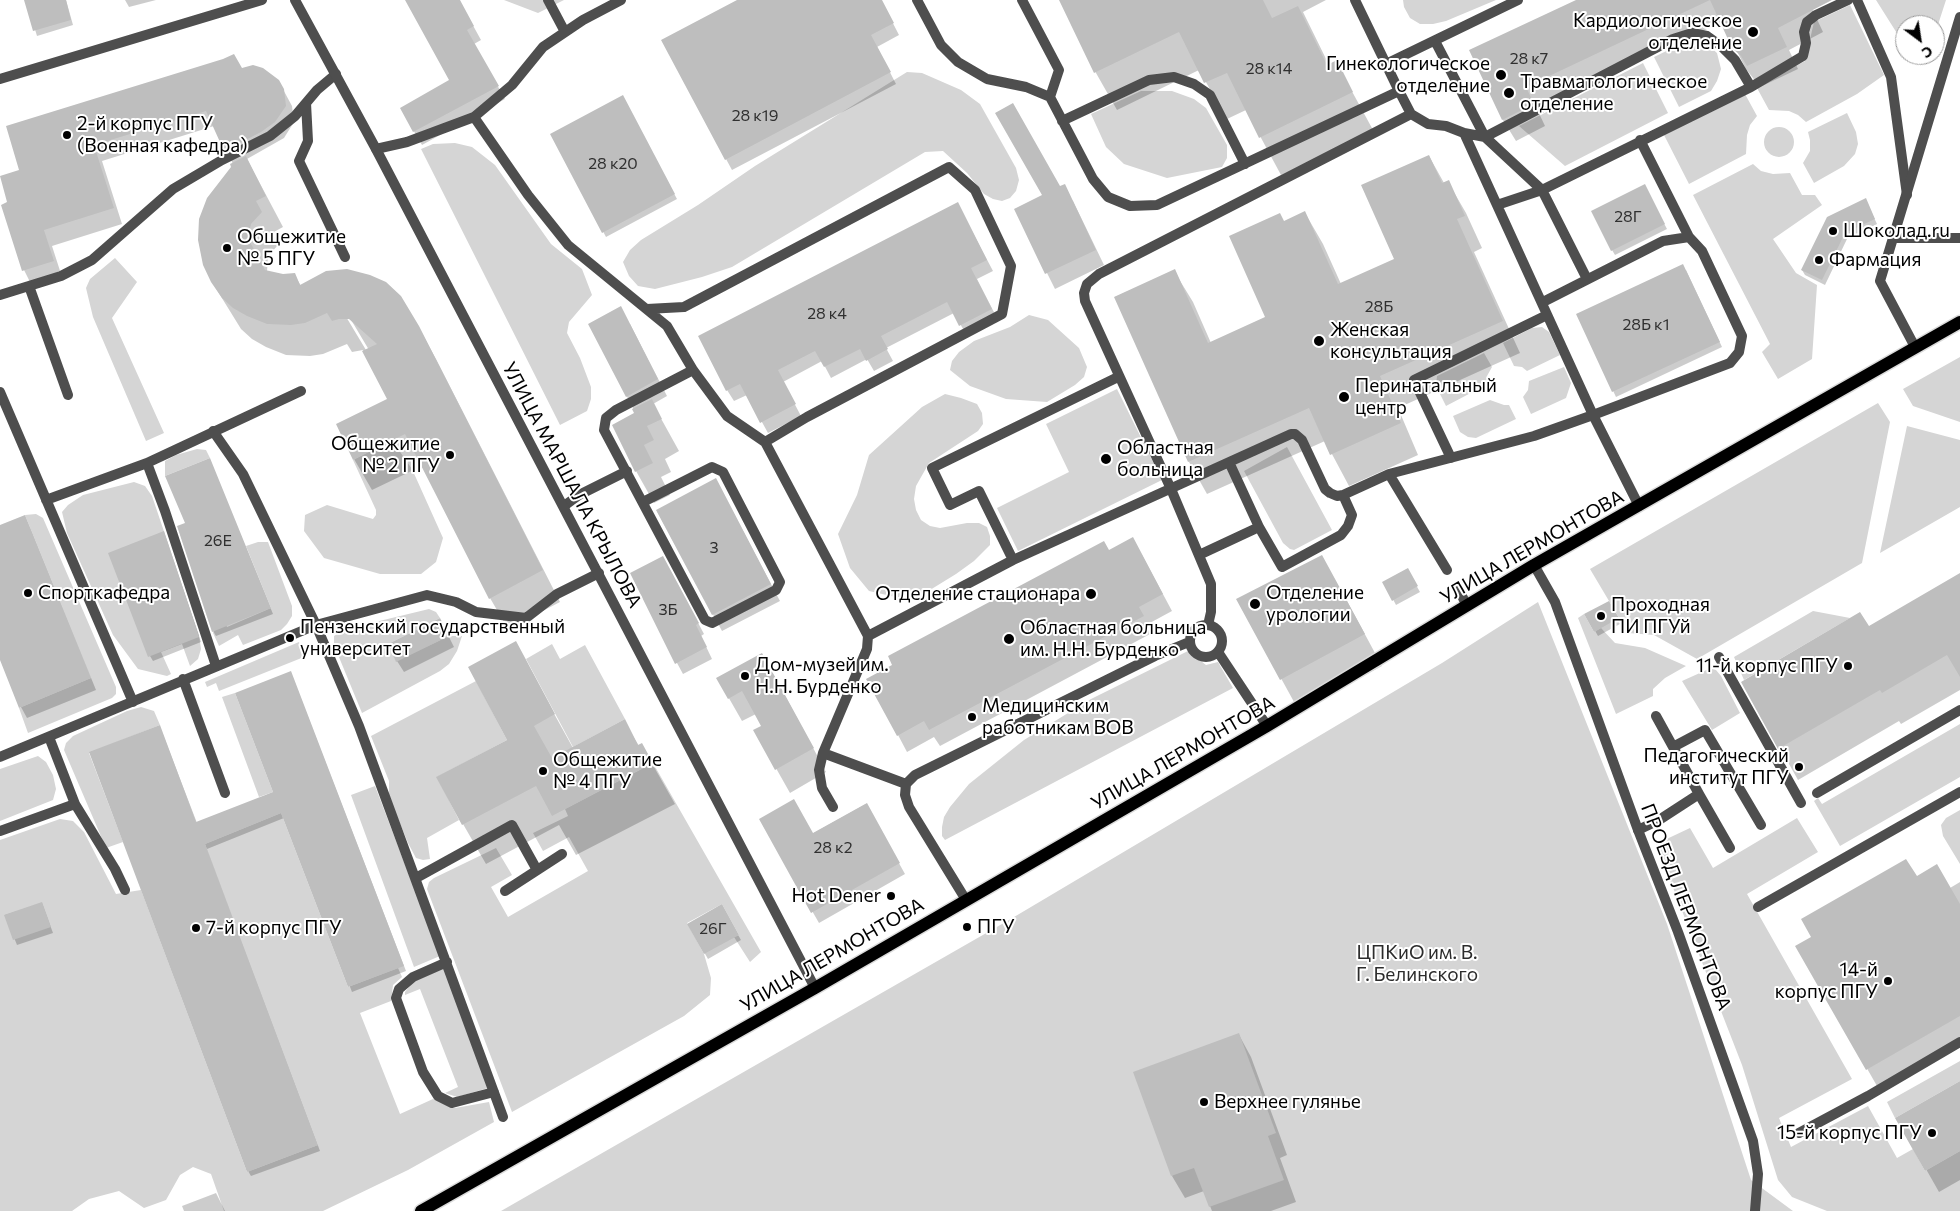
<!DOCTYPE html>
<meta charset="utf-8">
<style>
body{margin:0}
#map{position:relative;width:1960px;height:1211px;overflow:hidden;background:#fff;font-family:Commissioner,sans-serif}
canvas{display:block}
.north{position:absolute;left:1895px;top:15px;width:50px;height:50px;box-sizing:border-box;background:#fff;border:1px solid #999;border-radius:50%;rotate:149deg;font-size:14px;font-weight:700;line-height:20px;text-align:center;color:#000}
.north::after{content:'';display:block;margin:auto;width:18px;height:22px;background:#000;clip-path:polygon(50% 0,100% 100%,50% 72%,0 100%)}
</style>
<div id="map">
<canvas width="1960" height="1211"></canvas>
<div class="north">С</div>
</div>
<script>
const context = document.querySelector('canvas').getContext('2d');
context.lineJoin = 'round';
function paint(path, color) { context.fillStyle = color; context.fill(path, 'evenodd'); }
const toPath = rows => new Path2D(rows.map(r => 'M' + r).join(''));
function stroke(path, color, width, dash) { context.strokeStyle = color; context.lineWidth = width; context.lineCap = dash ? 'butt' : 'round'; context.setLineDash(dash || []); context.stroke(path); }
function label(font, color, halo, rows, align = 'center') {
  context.font = font + ' Commissioner,sans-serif'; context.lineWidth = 4; context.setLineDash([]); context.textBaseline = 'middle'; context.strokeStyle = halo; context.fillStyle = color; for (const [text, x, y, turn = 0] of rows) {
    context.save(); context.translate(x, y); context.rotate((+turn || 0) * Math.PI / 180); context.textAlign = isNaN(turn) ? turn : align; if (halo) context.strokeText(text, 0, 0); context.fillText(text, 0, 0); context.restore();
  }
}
paint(toPath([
 [504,0,564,0,538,13],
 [1403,0,1496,0,1446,21,1433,24,1420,24,1410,18,1404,7],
 [1876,0,1946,0,1935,34,1935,25,1905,25,1905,46],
 [1850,5,1884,75,1857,94,1806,122,1798,115,1789,111,1769,110,1757,88,1805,61,1814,22],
 [1694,40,1707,44,1717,53,1721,69,1717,81,1711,91,1679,107,1654,57,1685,42],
 [1643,63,1668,113,1565,166,1519,126],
 [907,72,922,73,961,90,980,104,1016,168,1019,180,1016,191,1010,198,1002,201,993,199,984,194,967,173,943,151,925,152,732,267,702,277,655,289,638,286,629,276,623,262,630,250,641,240,698,205,755,166],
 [1141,91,1172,91,1194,99,1206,108,1227,145,1227,158,1222,167,1167,178,1124,164,1106,147,1091,114],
 [1745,94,1757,116,1750,125,1747,135,1746,154,1689,184,1664,135],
 [1847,113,1856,132,1858,144,1855,154,1844,166,1814,183,1803,163,1810,151,1810,140,1808,132],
 '1764 142a15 15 0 1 1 30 0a15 15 0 1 1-30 0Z',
 [455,143,472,147,495,165,551,244,582,269,592,295,569,322,567,333,580,358,591,387,591,399,587,411,560,425,421,149,433,144],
 [1753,164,1761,171,1773,174,1790,173,1802,195,1815,195,1822,205,1773,239,1796,273,1817,285,1812,359,1778,379,1762,352,1770,344,1693,195],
 [115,258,137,282,112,318,164,433,146,441,93,317,86,288,90,279],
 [1029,315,1048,320,1079,348,1087,367,1084,377,1075,385,1047,402,1006,399,970,386,950,370,952,361,959,352,974,341,1010,327],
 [1542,327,1549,332,1560,355,1527,371,1522,367,1514,366,1503,343,1532,328],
 [1484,353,1492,367,1487,376,1486,385,1446,406,1436,386,1437,376],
 [1960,357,1960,422,1913,406,1903,389],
 [1564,367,1571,383,1566,398,1531,414,1523,397,1528,390,1529,381],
 [1117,389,1162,480,1018,551,997,508,1069,472,1046,424],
 [945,394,961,398,977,404,982,413,983,424,978,431,929,463,916,486,914,499,916,510,921,520,930,526,940,528,967,523,979,523,987,527,990,536,990,545,974,561,956,574,930,590,904,599,869,591,850,568,838,534,857,495,869,455,922,407],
 [1490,400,1504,405,1509,405,1516,419,1476,438,1468,437,1460,432,1453,416],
 [1878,403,1890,422,1862,563,1697,659,1654,635,1628,633,1590,569],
 [1907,426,1960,440,1960,507,1880,553],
 [396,446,412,469,443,538,436,562,421,574,380,574,324,558,304,531,305,515,327,505,373,519,376,515,376,510,353,460,376,448],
 [1287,447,1332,530,1294,550,1290,549,1283,543,1244,471],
 [197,449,206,450,210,458,165,476,165,461,176,455],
 [134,482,145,486,152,496,199,635,201,649,198,659,190,666,182,644,161,652,171,674,167,676,138,669,113,635,67,533,62,512,68,505,83,495],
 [36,514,43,518,116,687,116,694,112,698,28,733,19,708,91,678,25,515],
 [258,542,268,542,292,606,292,616,287,624,281,630,243,645,238,635,219,646,213,633,220,611,227,627,271,608,246,546],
 [1538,602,1667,924,1751,1180,1793,1211,501,1211,1009,920,1442,663],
 [429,609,436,612,440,618,388,644,396,661,449,636,462,636,457,651,449,664,440,671,362,713,334,645,334,636,340,632,367,624],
 [1813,611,1850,618,1744,680,1734,657],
 [1584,614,1594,632,1601,628,1615,643,1645,648,1686,666,1665,678,1653,689,1653,696,1616,714,1578,618],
 [299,642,304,657,219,691,216,683,207,687,205,682],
 [552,644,560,659,585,645,625,719,573,747,526,659],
 [1188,651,1206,665,1218,662,1233,688,945,840,942,836,942,827,944,817,950,807,969,784,1024,740,1091,699],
 [1711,668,1716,670,1721,676,1740,713,1712,730,1682,681],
 [476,681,507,740,437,777,459,820,427,838,430,859,423,860,416,858,408,843,389,797,389,781,371,736],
 [235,693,273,792,259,797,222,697],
 [141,707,154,711,160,725,89,753,123,842,106,848,64,750,66,743,73,736,127,711],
 [1960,724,1960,777,1840,846,1814,801,1818,798,1822,804],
 [38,756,46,762,53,775,56,789,53,800,0,821,0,769],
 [653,763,761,952,750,962,734,937,739,935,722,904,687,923,704,954,711,978,710,995,684,1016,512,1112,427,889,429,882,434,878,496,848,512,875,491,887,508,917,588,871,569,837,543,851,533,833,568,816,565,809],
 [375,786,440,956,414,967,351,795],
 [1960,810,1960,864,1943,836,1941,825,1946,818],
 [281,813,348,987,398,968,402,977,393,985,391,1001,360,1013,400,1114,433,1099,455,1108,489,1102,494,1122,408,1170,323,1211,224,1211,211,1174,193,1167,180,1175,166,1200,144,1208,119,1191,89,1199,72,1211,0,1211,0,840,60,819,73,821,84,832,116,894,141,890,247,1172,318,1145,205,844],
 [1797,818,1818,852,1747,894,1852,1079,1779,1118,1791,1147,1868,1106,1897,1158,1913,1149,1925,1171,1960,1151,1960,1211,1827,1211,1792,1197,1778,1180,1742,1065,1656,844,1690,828,1713,868],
 [444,968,488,1088,457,1097,445,1093,458,1087,420,989,405,995,405,992,413,982],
 [1960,1061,1960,1081,1895,1118,1887,1102]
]), '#d5d5d5');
paint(toPath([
 [26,0,66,0,73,25,37,36],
 [125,0,156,0,129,7],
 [407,0,459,0,481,40,474,44,505,99,422,145,401,109,451,81],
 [740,0,881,0,899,35,877,47,896,84,732,170,726,159],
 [1060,0,1326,0,1303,12,1329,65,1336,62,1373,130,1281,175,1246,110,1227,119,1199,70,1117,110,1096,73],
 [1579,0,1808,0,1823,32,1789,50,1798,69,1760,87,1746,69,1722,22,1537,109,1545,126,1516,141,1503,120,1471,51],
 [241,70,278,80,292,106,294,122,284,138,247,159,283,227,272,233,279,244,268,256,267,272,283,276,294,274,301,286,418,326,436,359,560,602,508,629,490,598,422,466,372,490,354,459,389,400,363,350,352,352,347,344,323,354,310,356,286,355,266,347,252,339,241,329,212,282,233,168,233,164,214,126,102,161,122,224,52,246,62,277,32,286,24,270,9,203,21,171],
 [347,313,369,350,366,350,345,315],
 [622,97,677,199,606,237,552,135],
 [1429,156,1444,183,1448,182,1466,213,1482,248,1474,252,1520,353,1398,408,1418,455,1349,486,1325,441,1207,494,1189,462,1115,297,1174,271,1193,302,1211,343,1267,318,1284,222,1305,213,1323,244,1341,284,1396,260],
 [1060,188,1073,201,1104,265,1055,289,1015,209],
 [1647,191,1667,229,1615,255,1612,250],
 [1868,205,1877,224,1847,239,1825,285,1805,275,1802,270],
 [963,214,993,271,977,279,998,320,967,336,954,313,886,348,893,361,874,371,867,359,831,378,822,361,783,382,801,416,768,433,747,395,734,401,727,390],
 [1686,270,1722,347,1616,397,1577,314],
 [589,324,630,324,667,396,653,404,679,451,665,459,671,472,661,477,670,495,654,503,636,471,636,414,634,410],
 [212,465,273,614,216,636,213,631],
 [725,497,780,601,722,631,657,511],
 [24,517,30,528,96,690,27,718,21,707,0,656,0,527],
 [164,533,201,642,153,661,150,656],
 [1109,551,1142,555,1172,611,1148,624,1152,633,940,746,934,737,907,752,898,735],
 [669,568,704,634,701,636,712,659,683,674,677,663],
 [1407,569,1420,592,1396,605,1384,582],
 [1960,574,1960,690,1901,724,1899,721,1798,780,1743,682,1868,628],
 [1340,588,1382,666,1299,711,1238,600],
 [1608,602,1620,624,1598,636,1586,615],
 [446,631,454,647,404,672,397,661],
 [515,643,573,748,624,721,639,746,641,744,675,804,576,855,559,825,486,864,463,824,509,740],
 [775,677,826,772,790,793,755,731,763,726,756,714,742,721,718,679],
 [293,678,406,971,352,992,284,818,207,849,320,1151,251,1176,248,1171,162,732,197,823,275,792],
 [866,804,905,874,819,923,760,820,812,834],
 [1916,878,1950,888,1960,882,1960,1039,1877,1086,1797,946],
 [42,903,53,933,17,945,5,915],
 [721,905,741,940,708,959,688,924],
 [1239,1035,1251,1057,1287,1155,1280,1158,1296,1202,1271,1211,1212,1211,1204,1191,1185,1198,1172,1176],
 [1960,1082,1960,1180,1939,1192,1897,1118],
 [216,1193,225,1211,184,1211,182,1206]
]), '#0003');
paint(toPath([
 [24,0,66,0,71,20,33,31],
 [405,0,460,0,474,26,467,30,499,86,413,132,400,108,449,80],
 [737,0,882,0,894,23,871,35,891,72,725,160,661,40],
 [1059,0,1263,0,1272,18,1298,6,1327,65,1337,60,1353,92,1259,138,1227,73,1204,83,1179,32,1094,73],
 [1576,0,1832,0,1778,28,1787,47,1747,66,1741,56,1732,48,1710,0,1526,87,1534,104,1502,120,1469,50],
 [234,54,242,68,253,65,263,68,279,80,284,89,286,106,275,122,261,132,224,151,206,111,94,145,114,208,44,230,54,261,22,271,1,205,7,202,0,176,19,170,6,126,223,59],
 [623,95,675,194,602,233,550,134],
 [1013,103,1060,186,1065,184,1096,250,1045,274,1014,209,1042,195,995,113],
 [1429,155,1442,183,1449,180,1465,216,1457,219,1503,321,1380,376,1401,423,1330,455,1309,408,1188,462,1114,297,1175,269,1208,343,1265,317,1229,236,1280,213,1284,221,1305,211,1338,284,1394,259,1361,185],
 [246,156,266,196,256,201,262,212,251,224,249,233,250,242,265,270,283,274,295,273,300,285,326,271,347,269,370,275,386,282,401,296,419,326,543,570,489,599,405,434,353,460,336,424,387,399,362,351,377,344,349,319,339,319,332,321,327,313,305,323,291,325,267,324,247,316,233,308,222,298,211,282,203,265,198,240,199,219,207,198,231,167,230,164],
 [1645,184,1665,224,1611,251,1591,211],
 [1866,198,1875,219,1845,233,1822,280,1801,270,1827,217],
 [958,202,987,260,971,268,992,309,959,326,947,302,881,336,888,349,866,361,860,349,824,367,815,351,778,370,796,404,760,423,740,384,726,391,698,336],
 [1683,264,1720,342,1612,392,1576,314],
 [621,306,658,379,626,397,588,324],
 [652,399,662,419,647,426,654,440,644,445,653,463,635,472,612,425,634,413,632,409],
 [210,458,271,608,212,632,177,526,185,523,165,476],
 [716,478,771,584,712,615,656,510],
 [25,515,91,678,19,708,0,660,0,525],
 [164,531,199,637,148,657,108,553],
 [1133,537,1163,594,1139,607,1144,616,929,730,924,721,897,736,866,679,892,665,888,656,1104,541,1109,550],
 [1322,555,1365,634,1280,680,1236,599],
 [663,556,699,623,696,625,707,647,675,664,630,573],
 [1408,568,1418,586,1392,601,1382,582],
 [1960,573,1960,677,1947,655,1882,693,1880,690,1778,749,1741,682,1860,612,1869,626],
 [1609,601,1619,618,1594,632,1584,614],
 [440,618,449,636,396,662,388,644],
 [516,641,555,714,534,726,552,758,625,719,638,745,642,743,653,763,552,816,536,786,462,825,436,777,507,740,468,667],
 [762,653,814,748,775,770,753,730,761,726,742,691,728,699,716,678],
 [291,671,404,966,348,987,281,813,205,844,318,1145,247,1172,89,752,160,725,196,822,273,792,235,693],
 [794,799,813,833,867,803,900,863,811,913,759,819],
 [1906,859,1917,876,1937,864,1960,904,1960,1016,1866,1070,1795,946,1811,937,1801,919],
 [42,902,51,927,13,940,4,915],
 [722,904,739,935,704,954,687,924],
 [1239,1033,1276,1133,1268,1136,1284,1180,1209,1207,1194,1168,1171,1176,1133,1072],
 [1960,1081,1960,1151,1925,1171,1895,1118]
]), '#bebebe');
const primary = toPath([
 [421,1211,815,988,1267,726,1534,565,1960,322]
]);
stroke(primary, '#dbdbdb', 15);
stroke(toPath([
 [548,0,565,32],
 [917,0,941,45,958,62,987,79,1026,87,1050,97,1093,179,1108,197,1130,206,1157,205,1399,91,1355,0],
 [1022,0,1059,70,1050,97],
 [1857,0,1891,77,1907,195],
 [1435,41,1485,137,1542,190,1587,279],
 [1386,64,1518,0],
 [1397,87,1411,114,1428,124,1446,126,1464,133,1485,137,1673,39,1692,33,1707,36,1721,46,1735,60,1751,87],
 [306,103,308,141,299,161,345,257],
 [474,117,528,195,568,245,667,326,693,370,727,416,765,442,868,636,867,649,823,753,819,770,822,788,833,807],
 [1062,121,1149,80,1174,77,1194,84,1210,95,1245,164],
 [1464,133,1593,415,1639,506],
 [1640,140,1689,237],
 [376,149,407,142,474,117,512,85,543,47,583,20,621,0],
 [1497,205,1542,190,1751,87,1803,56,1806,43,1804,32,1807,22,1816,15,1848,0],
 [1894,238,1960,238],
 [29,286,68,395],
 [0,295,61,276,92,260,173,189,222,160,270,136,295,116,317,90,336,74],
 [647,309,684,307,949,167,975,190,1011,266,1002,314,807,417,765,442],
 [0,392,133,702],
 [213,431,243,474,316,625,359,726,503,1117],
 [1451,458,1414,380,1547,315],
 [147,463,301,391],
 [1389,474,1447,570],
 [46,500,147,463,165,511,216,666],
 [643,502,712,467,723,472,780,582,776,590,712,623,705,620,604,430,606,418,616,410,693,370],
 [564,506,579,495,627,471],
 [1259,527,1282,567,1341,535,1348,526,1352,515,1343,495],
 [1199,555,1259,527,1229,462],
 [1013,560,979,491,950,505,932,468,1118,377],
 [1458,588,1467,606],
 '1190 641a16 16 0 1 1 32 0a16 16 0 1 1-32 0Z',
 [1208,625,1211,612,1211,584,1171,489,1085,301,1084,293,1087,284,1099,274,1411,114],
 [868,636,1013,560,1291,434,1295,434,1302,440,1325,489,1330,493,1337,496,1343,495,1389,474,1534,436,1593,415,1730,363,1739,352,1742,336,1702,251,1689,237,1663,241,1543,302],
 [1218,652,1267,726],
 [1719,657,1801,803],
 [183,679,225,793],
 [1673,747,1705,730,1761,825],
 [823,753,906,784],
 [0,757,316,625,427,595,456,602,476,612,526,618,557,594,599,573],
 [1817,793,1960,710],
 [1699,794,1730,848],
 [75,804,115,869,125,890],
 [1638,830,1659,820,1699,794,1656,716],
 [0,831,75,804,49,737],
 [416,878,512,825,537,870],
 [505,891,562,854],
 [966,900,909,807,905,795,906,784,915,775,1155,656,1189,642],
 [1758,907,1960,792],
 [447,962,413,977,399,989,396,998,423,1072,438,1096,452,1103,494,1092],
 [1799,1133,1868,1096,1960,1042]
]), '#4e4e4e', 10);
stroke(toPath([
 [295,0,376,149,815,988],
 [0,79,262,0],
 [1915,347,1880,281,1960,17],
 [1534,565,1555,602,1638,830,1678,932,1753,1141,1758,1174,1755,1211]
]), '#4e4e4e', 10);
stroke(primary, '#000', 12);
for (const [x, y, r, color] of [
 [1753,32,6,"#000"],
 [1501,75,6,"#000"],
 [1509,93,6,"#000"],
 [67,135,5,"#000"],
 [1833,231,5,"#000"],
 [227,248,5,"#000"],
 [1819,260,5,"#000"],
 [1319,341,6,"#000"],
 [1344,397,6,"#000"],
 [450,455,5,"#000"],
 [1106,459,6,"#000"],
 [28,593,5,"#000"],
 [1091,594,6,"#000"],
 [1255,604,6,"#000"],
 [1601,616,5,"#000"],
 [290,638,5,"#000"],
 [1009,639,6,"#000"],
 [1848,666,5,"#000"],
 [745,676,5,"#000"],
 [972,717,5,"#000"],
 [1799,767,5,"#000"],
 [543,771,5,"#000"],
 [891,896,5,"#000"],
 [967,927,5,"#000"],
 [196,928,5,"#000"],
 [1888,981,5,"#000"],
 [1204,1102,5,"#000"],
 [1932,1133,5,"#000"]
]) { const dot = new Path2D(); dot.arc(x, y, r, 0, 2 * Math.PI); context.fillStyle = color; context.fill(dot); stroke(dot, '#fff', 2); }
label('16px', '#303030', null, [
 ["28 к7",1529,59],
 ["28 к14",1269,69],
 ["28 к19",755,116],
 ["28 к20",613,164],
 ["28Г",1628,217],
 ["28Б",1379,307],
 ["28 к4",827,314],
 ["28Б к1",1646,325],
 ["26Е",218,541],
 ["3",714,548],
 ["3Б",668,610],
 ["28 к2",833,848],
 ["26Г",713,929]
]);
label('19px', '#000', '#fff', [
 ["Кардиологическое",1742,21,"right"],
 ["отделение",1742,43,"right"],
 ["Гинекологическое",1490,64,"right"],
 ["отделение",1490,86,"right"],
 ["Травматологическое",1520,82],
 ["отделение",1520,104],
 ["2-й корпус ПГУ",77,124],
 ["(Военная кафедра)",77,146],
 ["Шоколад.ru",1843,231],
 ["Общежитие",237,237],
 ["№ 5 ПГУ",237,259],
 ["Фармация",1829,260],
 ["Женская",1330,330],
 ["консультация",1330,352],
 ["Перинатальный",1355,386],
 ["центр",1355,408],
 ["Общежитие",440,444,"right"],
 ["№ 2 ПГУ",440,466,"right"],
 ["Областная",1117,448],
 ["больница",1117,470],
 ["Спорткафедра",38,593],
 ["Отделение",1266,593],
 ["урологии",1266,615],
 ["Отделение стационара",1080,594,"right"],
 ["Проходная",1611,605],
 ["ПИ ПГУй",1611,627],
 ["Пензенский государственный",300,627],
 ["университет",300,649],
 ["Областная больница",1020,628],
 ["им. Н.Н. Бурденко",1020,650],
 ["Дом-музей им.",755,665],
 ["Н.Н. Бурденко",755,687],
 ["11-й корпус ПГУ",1838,666,"right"],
 ["Медицинским",982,706],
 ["работникам ВОВ",982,728],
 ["Педагогический",1789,756,"right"],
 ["институт ПГУ",1789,778,"right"],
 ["Общежитие",553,760],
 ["№ 4 ПГУ",553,782],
 ["Hot Dener",881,896,"right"],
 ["ПГУ",977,927],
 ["7-й корпус ПГУ",206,928],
 ["14-й",1878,970,"right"],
 ["корпус ПГУ",1878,992,"right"],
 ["Верхнее гулянье",1214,1102],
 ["15-й корпус ПГУ",1922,1133,"right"]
], 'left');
label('19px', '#000', '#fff', [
 ["УЛИЦА МАРШАЛА КРЫЛОВА",572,485,62],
 ["УЛИЦА ЛЕРМОНТОВА",1532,547,-30],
 ["УЛИЦА ЛЕРМОНТОВА",1183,753,-30],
 ["ПРОЕЗД ЛЕРМОНТОВА",1686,907,69],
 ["УЛИЦА ЛЕРМОНТОВА",832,955,-30]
]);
label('19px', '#2c2c2c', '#fff', [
 ["ЦПКиО им. В.",1417,953],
 ["Г. Белинского",1417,975]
]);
</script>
